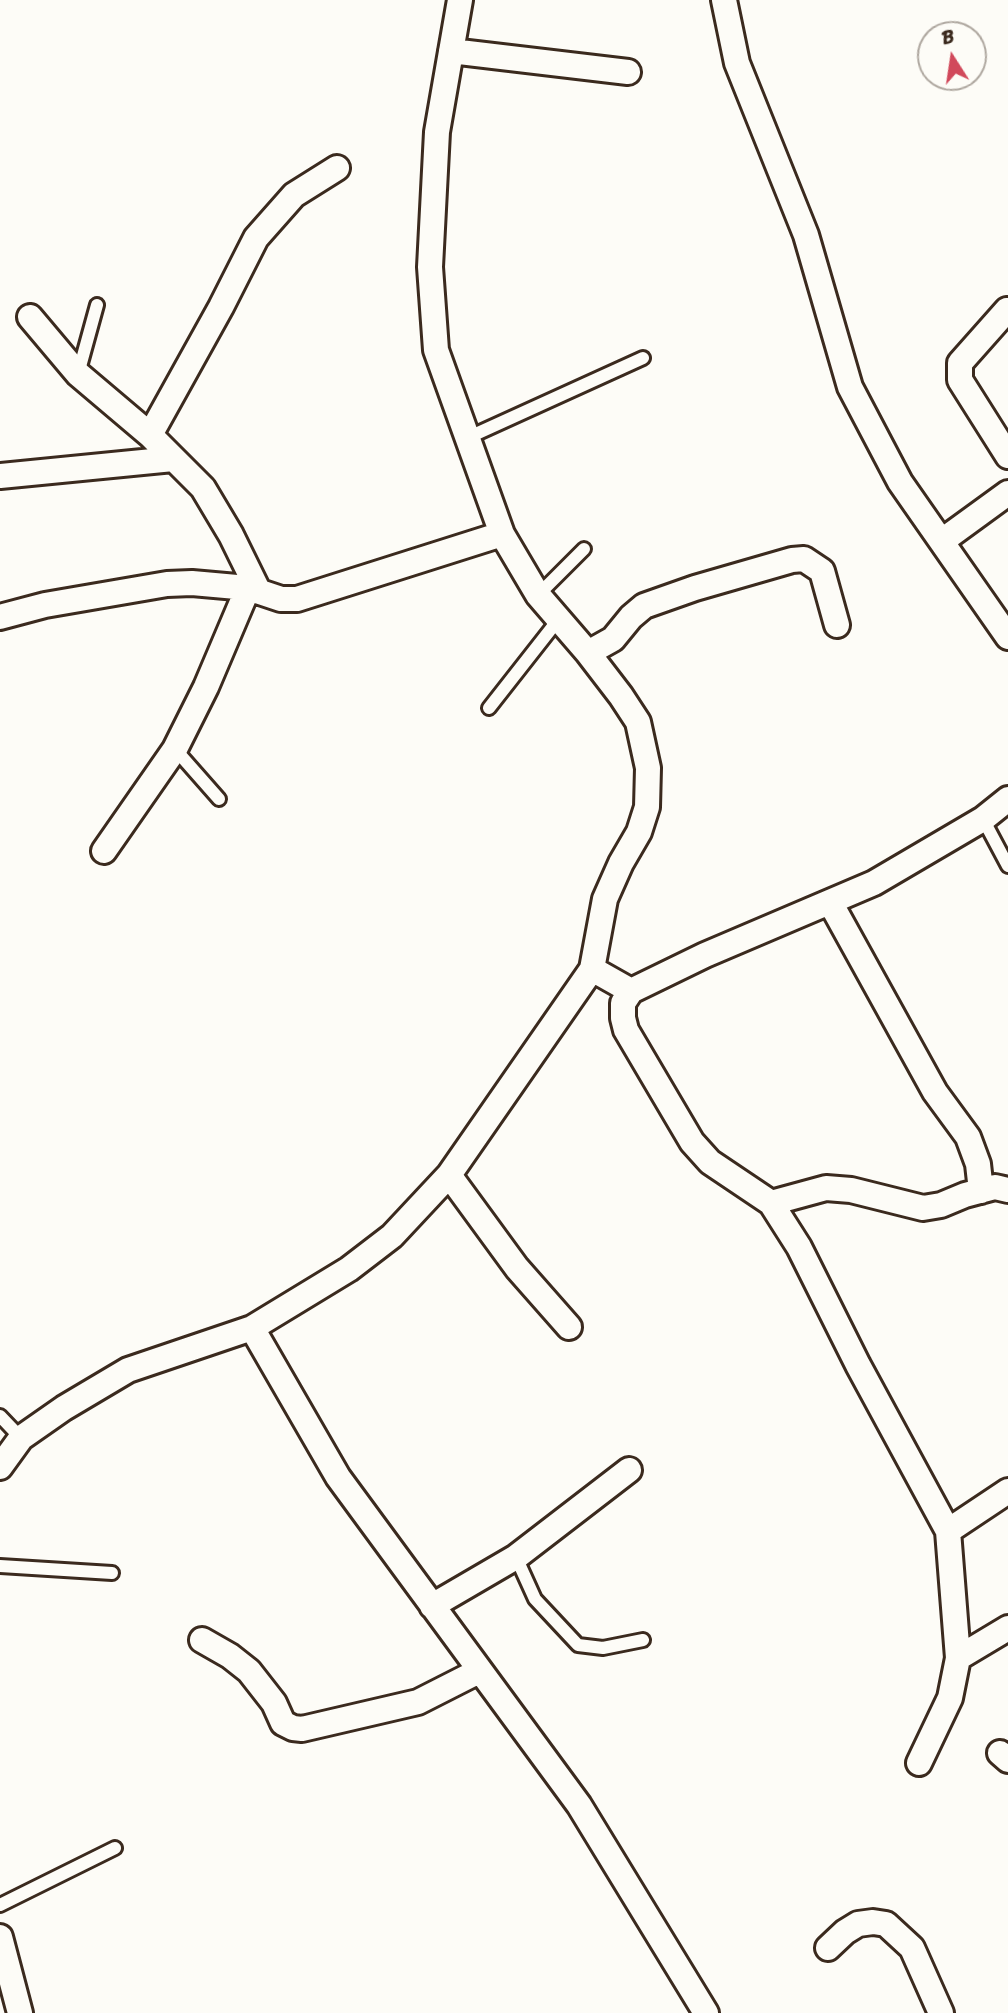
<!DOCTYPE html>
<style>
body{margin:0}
#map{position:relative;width:1008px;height:2013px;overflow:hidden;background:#fdfcf7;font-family:Sriracha,sans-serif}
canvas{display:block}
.north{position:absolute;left:917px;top:21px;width:70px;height:70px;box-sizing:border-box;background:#fdfcf7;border:2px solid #afa8a0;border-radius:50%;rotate:348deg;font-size:19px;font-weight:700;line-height:28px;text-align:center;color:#3b2a1e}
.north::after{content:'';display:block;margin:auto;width:24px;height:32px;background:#d1495b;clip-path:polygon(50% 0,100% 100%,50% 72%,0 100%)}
</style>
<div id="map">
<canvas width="1008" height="2013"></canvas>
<div class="north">B</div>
</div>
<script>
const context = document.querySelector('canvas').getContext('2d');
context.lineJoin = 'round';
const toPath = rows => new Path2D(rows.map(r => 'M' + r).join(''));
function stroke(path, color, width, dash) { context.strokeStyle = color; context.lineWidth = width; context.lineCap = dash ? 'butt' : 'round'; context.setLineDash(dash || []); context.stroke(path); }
const service = toPath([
 [78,374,97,305],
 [467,438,643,358],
 [538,595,584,549],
 [489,708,558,620],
 [175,749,219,799],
 [983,819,1008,866],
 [0,1416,21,1438],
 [516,1557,535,1599,578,1645,603,1648,643,1640],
 [0,1566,112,1573],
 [0,1905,115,1848]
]);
const minor = toPath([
 [724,0,737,63,806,235,850,387,900,482,1008,637],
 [451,51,628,72],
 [1007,310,960,363,960,380,1008,456],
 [30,317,78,374,150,435,203,488,231,535,259,592],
 [150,435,221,307,256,238,294,195,337,168],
 [0,476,173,459],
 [942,541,1008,493],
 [0,617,45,605,167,584,192,583,248,588,281,599,297,599,502,534],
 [588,653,613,639,631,617,644,606,695,588,792,560,804,559,822,571,837,625],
 [104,851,175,749,206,687,248,588],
 [830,902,935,1092,968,1137,978,1164,981,1191],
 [592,969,631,991],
 [449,1175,517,1268,569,1327],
 [771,1203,826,1188,851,1190,923,1208,941,1205,965,1195,995,1187,1008,1190],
 [252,1328,338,1477,579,1805,706,2013],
 [0,1467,21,1438,64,1408,128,1370,252,1328,349,1269,392,1236,449,1175,592,969,605,899,621,863,639,832,647,807,648,768,638,722,621,696,588,653,538,595,502,534,436,350,430,267,437,132,460,0],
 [948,1531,1008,1491],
 [432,1606,516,1557,629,1470],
 [202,1640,230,1656,249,1671,274,1703,283,1723,293,1728,302,1729,418,1702,479,1671],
 [958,1658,1008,1628],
 [1000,1753,1008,1760],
 [919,1763,950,1698,958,1658,948,1531,858,1365,799,1247,771,1203,710,1162,692,1142,626,1030,623,1018,623,1003,631,991,705,955,874,883,983,819,1008,799],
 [0,1937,20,2013],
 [828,1948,845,1932,858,1924,873,1922,886,1924,912,1948,941,2013]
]);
stroke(service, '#3b2a1e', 18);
stroke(minor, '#3b2a1e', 30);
stroke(service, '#fdfcf7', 12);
stroke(minor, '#fdfcf7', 24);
</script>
